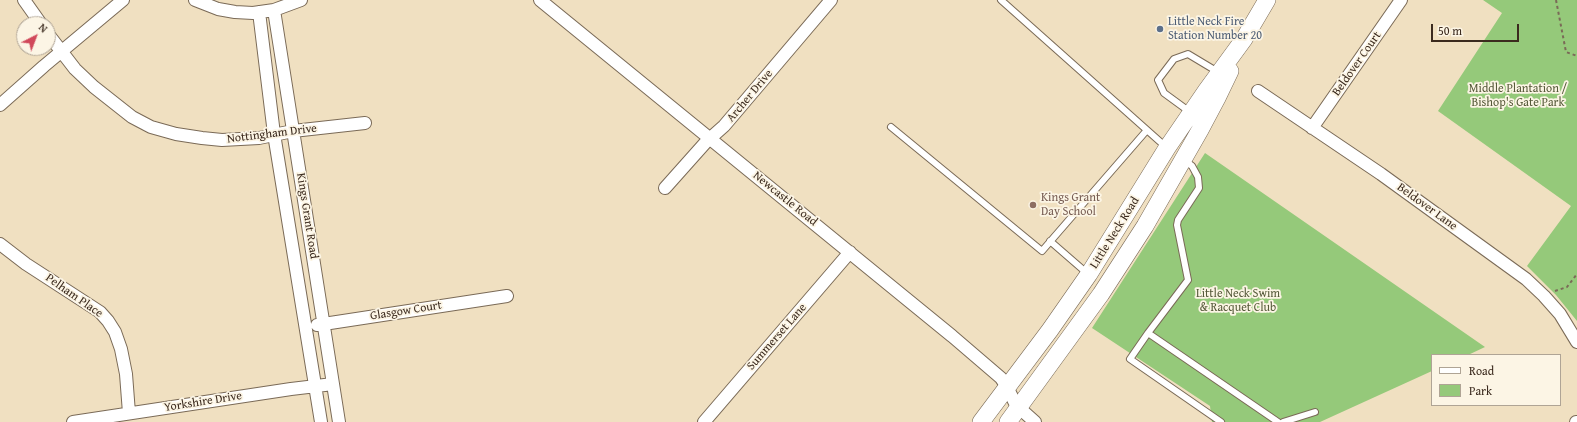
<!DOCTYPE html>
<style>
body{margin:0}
#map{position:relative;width:1577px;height:422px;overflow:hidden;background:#f0e0c1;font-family:"Gentium Book Plus",serif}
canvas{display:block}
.legend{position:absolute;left:1431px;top:354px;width:130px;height:52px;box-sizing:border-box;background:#fcf5e5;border:1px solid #afa495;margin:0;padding:5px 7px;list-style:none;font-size:12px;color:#3b2a1e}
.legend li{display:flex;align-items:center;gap:8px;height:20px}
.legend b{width:20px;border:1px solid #afa495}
.north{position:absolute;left:16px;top:16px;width:40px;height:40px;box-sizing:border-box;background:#fcf5e5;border:1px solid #afa495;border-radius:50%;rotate:42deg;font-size:11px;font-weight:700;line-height:16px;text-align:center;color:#3b2a1e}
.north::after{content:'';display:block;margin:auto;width:14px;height:18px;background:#d1495b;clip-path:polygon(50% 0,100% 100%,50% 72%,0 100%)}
.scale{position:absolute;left:1431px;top:24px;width:88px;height:18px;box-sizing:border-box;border:2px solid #3b2a1e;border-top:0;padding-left:5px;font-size:12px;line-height:14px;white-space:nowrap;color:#3b2a1e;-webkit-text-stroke:3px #fcf5e5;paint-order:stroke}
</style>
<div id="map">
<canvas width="1577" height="422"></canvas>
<ul class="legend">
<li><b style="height:5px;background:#fff"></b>Road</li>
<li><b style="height:11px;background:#95c97a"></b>Park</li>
</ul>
<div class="north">N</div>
<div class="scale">50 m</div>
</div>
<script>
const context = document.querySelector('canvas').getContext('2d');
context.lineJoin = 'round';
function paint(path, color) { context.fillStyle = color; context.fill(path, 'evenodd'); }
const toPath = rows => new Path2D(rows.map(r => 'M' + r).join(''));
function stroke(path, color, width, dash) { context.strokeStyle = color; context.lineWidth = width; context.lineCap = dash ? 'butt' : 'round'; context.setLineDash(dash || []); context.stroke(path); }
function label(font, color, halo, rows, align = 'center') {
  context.font = font + ' "Gentium Book Plus",serif'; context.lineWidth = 3.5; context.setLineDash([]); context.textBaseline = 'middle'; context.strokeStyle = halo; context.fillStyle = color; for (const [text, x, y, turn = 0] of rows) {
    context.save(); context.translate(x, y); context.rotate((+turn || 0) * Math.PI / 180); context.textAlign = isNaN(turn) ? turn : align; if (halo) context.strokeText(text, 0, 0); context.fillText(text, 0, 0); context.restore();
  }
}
paint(toPath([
 [1483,0,1577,0,1577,321,1556,295,1527,266,1571,206,1438,111,1502,13],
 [1205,153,1485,347,1468,355,1432,355,1432,371,1320,422,1212,422,1210,406,1092,328]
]), '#95c97a');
const lane = toPath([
 [1001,0,1166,147],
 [1190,112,1164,93,1158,80,1174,59,1188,54,1218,72],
 [891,127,1042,251,1147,130],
 [1184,160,1192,166,1198,177,1199,188,1178,220,1177,225,1188,280,1148,333,1278,422],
 [1050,241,1088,274],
 [1148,333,1130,359,1221,422],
 [1283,422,1315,412]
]);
const street = toPath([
 [24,0,41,24],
 [195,0,218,9,235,12,253,13,274,10,301,0],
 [540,0,952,336,1001,378,1007,387,1016,405,1035,422],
 [274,10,339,422],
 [259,12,274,134,321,422],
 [48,34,75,69,94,87,132,117,151,127,176,134,202,138,222,140,259,138,293,131,365,123],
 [1258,91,1381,174,1526,279,1544,296,1560,314,1577,342],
 [0,105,44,66,123,0],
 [1312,128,1401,0],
 [665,188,706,142,724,126,831,0],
 [0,244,26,264,100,312,108,321,115,332,121,349,126,374,129,413],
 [317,325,507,296],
 [73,422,291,389,333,384],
 [704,422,850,252],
 [1576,422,1577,422]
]);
const secondary = toPath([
 [981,422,1050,330,1089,274,1167,148,1206,91,1244,39,1267,0],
 [1008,422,1101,294,1145,226,1200,130,1217,98,1230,71]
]);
stroke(lane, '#7a6a57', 8);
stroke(street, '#7a6a57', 14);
stroke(secondary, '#7a6a57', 18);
stroke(toPath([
 [1556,0,1566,52,1577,56],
 [1555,291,1567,287,1577,274]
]), '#7a6a57', 2, [3, 3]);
stroke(lane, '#fff', 6);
stroke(street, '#fff', 12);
stroke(secondary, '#fff', 17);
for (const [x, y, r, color] of [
 [1160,29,4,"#5c6f8a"],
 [1033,205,4,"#8d6e63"]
]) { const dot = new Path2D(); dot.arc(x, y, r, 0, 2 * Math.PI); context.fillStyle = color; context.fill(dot); stroke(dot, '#fcf5e5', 1.5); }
label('12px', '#4e5e75', '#fcf5e5', [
 ["Little Neck Fire",1168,22],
 ["Station Number 20",1168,36]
], 'left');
label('12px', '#3b2a1e', '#fcf5e5', [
 ["Beldover Court",1357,64,-55],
 ["Archer Drive",750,96,-50],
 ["Nottingham Drive",272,134,-7],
 ["Newcastle Road",785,199,39],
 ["Beldover Lane",1427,207,36],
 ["Kings Grant Road",307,216,81],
 ["Little Neck Road",1115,233,-58],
 ["Pelham Place",74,296,35],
 ["Glasgow Court",406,311,-9],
 ["Summerset Lane",777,337,-49],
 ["Yorkshire Drive",203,402,-9]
]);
label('12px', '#565a3a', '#fcf5e5', [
 ["Middle Plantation /",1518,89],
 ["Bishop's Gate Park",1518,103],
 ["Little Neck Swim",1238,294],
 ["& Racquet Club",1238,308]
]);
label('12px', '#785e54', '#fcf5e5', [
 ["Kings Grant",1041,198],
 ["Day School",1041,212]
], 'left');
</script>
